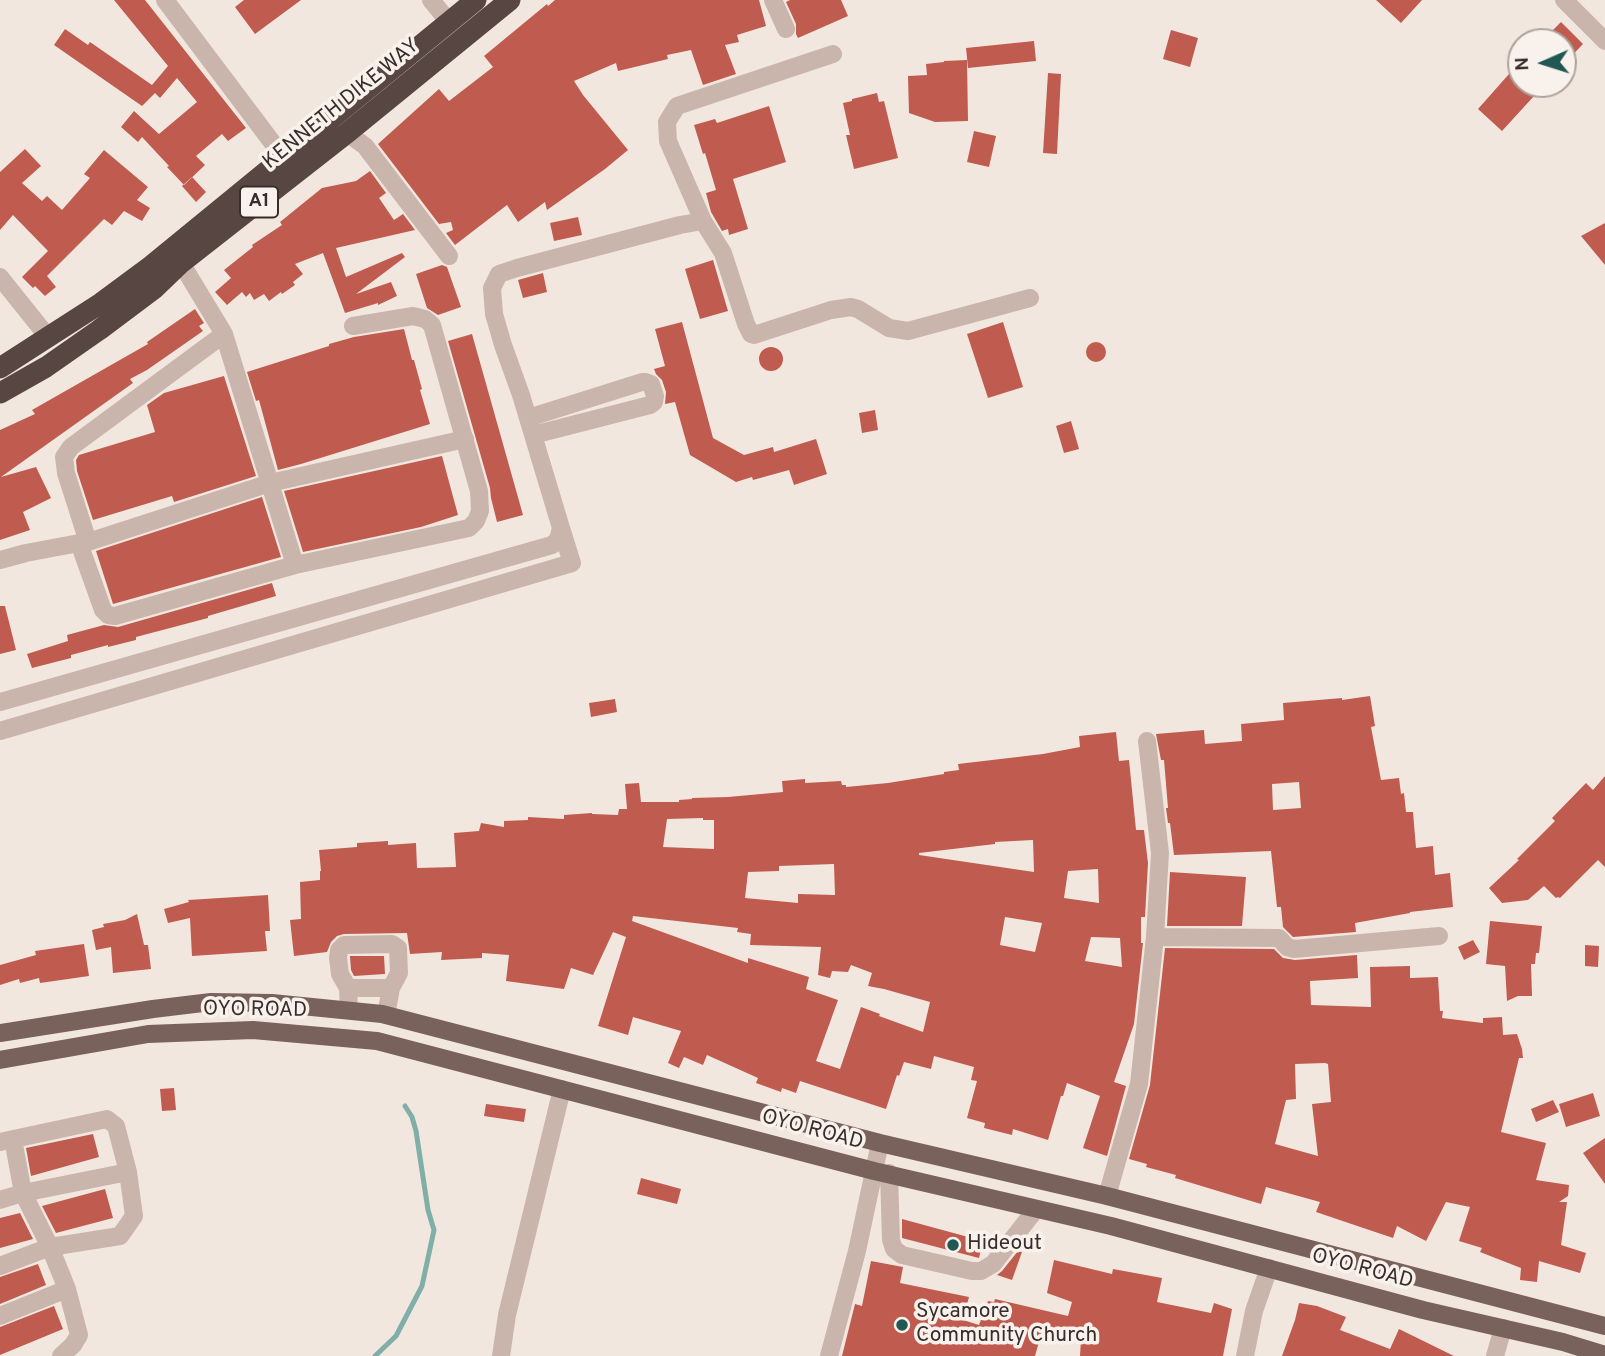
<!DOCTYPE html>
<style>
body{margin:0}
#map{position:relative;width:1605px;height:1356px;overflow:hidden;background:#f2e7df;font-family:Overpass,sans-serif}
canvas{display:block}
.north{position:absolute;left:1507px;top:28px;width:70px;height:70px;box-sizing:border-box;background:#f9f1ec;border:2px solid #aca39e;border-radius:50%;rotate:267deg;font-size:19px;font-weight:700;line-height:28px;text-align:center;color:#382d2a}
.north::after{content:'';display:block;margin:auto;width:24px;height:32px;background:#225854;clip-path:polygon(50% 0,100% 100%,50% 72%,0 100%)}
</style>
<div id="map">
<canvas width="1605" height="1356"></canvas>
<div class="north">N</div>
</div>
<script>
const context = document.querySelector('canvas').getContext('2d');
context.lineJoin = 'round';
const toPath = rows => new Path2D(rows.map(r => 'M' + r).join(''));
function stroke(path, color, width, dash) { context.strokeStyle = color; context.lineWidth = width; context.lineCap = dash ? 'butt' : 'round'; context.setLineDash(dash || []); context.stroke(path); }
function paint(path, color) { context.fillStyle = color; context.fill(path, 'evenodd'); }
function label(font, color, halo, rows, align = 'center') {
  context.font = font + ' Overpass,sans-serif'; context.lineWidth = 7; context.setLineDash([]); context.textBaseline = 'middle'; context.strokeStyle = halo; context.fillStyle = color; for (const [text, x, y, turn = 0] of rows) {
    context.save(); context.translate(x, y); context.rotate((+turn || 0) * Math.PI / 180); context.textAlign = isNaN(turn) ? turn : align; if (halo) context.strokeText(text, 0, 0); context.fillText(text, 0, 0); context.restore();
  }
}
stroke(toPath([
 [375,1356,396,1336,422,1286,434,1230,428,1210,416,1131,412,1117,405,1106]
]), '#80aea9', 5);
paint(toPath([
 [114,0,145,0,246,128,228,141,222,134,196,156,205,165,184,185,167,167,169,166,142,137,138,142,121,127,134,111,159,134,197,102,177,78,160,98,155,93,142,106,54,45,65,29,88,45,90,42,152,85,168,66],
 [244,0,301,0,255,34,235,7],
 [555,0,759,0,766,26,737,35,739,42,725,45,736,74,703,85,691,50,667,55,668,59,618,71,616,63,574,81,583,95,628,150,605,169,547,210,545,202,518,222,507,205,455,245,446,233,453,230,451,222,439,224,378,144,439,89,449,101,493,67,484,56,547,4,548,6],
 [790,0,841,0,848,16,798,38,796,34,796,24,786,2],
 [1376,0,1422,0,1401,23],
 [1561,22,1583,44,1563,65,1563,42,1541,42],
 [1171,30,1198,38,1190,67,1163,59],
 [1034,41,1036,61,968,68,966,48],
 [967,60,968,121,935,122,909,113,908,76,927,75,926,64,944,62,944,61],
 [1521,63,1521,84,1545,84,1502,131,1478,109,1509,74],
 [1048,73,1061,74,1057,154,1043,153],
 [877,93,879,102,884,101,898,158,854,169,846,135,850,135,843,103,852,101,852,99],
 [769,106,786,162,733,179,748,229,729,235,728,229,722,231,711,212,706,193,716,190,705,153,703,154,694,125,715,119,717,123],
 [974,131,996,136,989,167,967,162],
 [25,149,41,166,22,183,42,201,47,196,62,210,90,178,84,174,104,150,148,187,137,200,150,208,142,221,124,211,112,225,104,219,47,276,56,287,45,296,35,286,33,288,22,277,48,251,13,215,0,230,0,172],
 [370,171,386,193,379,198,394,220,403,214,415,230,336,248,346,277,402,253,405,257,356,294,391,282,397,296,378,305,378,303,345,313,323,253,295,264,303,274,293,282,295,285,282,294,281,292,269,301,264,294,254,300,250,293,246,297,242,292,227,305,215,292,231,278,224,270,253,247,252,245,282,225,280,222,322,188,356,181],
 [192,177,206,192,196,202,182,186],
 [578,217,582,235,554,241,550,223],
 [1605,223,1605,265,1581,236],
 [713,260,728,311,700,319,685,269],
 [442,265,447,267,461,307,438,315,427,308,416,274],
 [543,273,547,292,523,298,518,280],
 [195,309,204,323,199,326,203,331,147,370,130,379,133,383,1,477,36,467,51,498,23,512,30,530,0,540,0,430,35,414,32,410,148,344,147,342],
 [682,322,713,438,744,455,773,447,774,452,816,439,827,474,794,485,789,470,753,480,752,477,736,482,690,455,675,402,665,404,666,392,662,380,656,374,654,369,665,366,655,329],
 [1003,322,1023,387,988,398,967,334],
 [404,329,412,360,414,360,422,389,420,390,430,424,301,464,278,470,259,400,256,401,247,372,329,346,329,344,354,337],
 [472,334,523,515,497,522,491,498,490,488,448,341],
 '1086 352a10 10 0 1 1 20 0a10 10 0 1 1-20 0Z',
 '759 359a12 12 0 1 1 24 0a12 12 0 1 1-24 0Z',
 [224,376,256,476,174,502,172,496,93,520,77,471,76,460,79,455,155,432,147,405,164,393],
 [875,410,878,430,862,433,859,413],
 [1071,421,1079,449,1064,453,1056,426],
 [442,456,458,515,421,527,303,552,284,491],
 [262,497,281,557,113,604,96,551],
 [272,583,276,596,208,616,208,618,136,637,136,640,108,647,108,645,71,655,71,658,32,668,27,654,68,641,67,635,104,625,118,627],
 [0,606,5,606,16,650,0,654],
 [1370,696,1375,726,1371,727,1381,780,1399,778,1401,794,1404,793,1406,812,1413,812,1416,848,1433,846,1435,875,1450,873,1453,907,1410,912,1410,913,1355,923,1356,932,1293,937,1283,927,1281,907,1277,907,1271,851,1174,855,1170,823,1168,823,1166,808,1168,808,1164,760,1161,760,1156,734,1204,730,1205,744,1242,741,1241,724,1284,720,1283,703,1342,698,1342,700],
 [1299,782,1301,808,1273,810,1272,784],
 [615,699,617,712,591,717,589,703],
 [1116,732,1119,761,1129,760,1136,830,1144,830,1148,863,1145,917,1141,917,1141,943,1143,943,1134,1024,1114,1082,1126,1086,1107,1156,1083,1148,1100,1096,1067,1083,1063,1096,1061,1096,1048,1140,1013,1129,1012,1135,984,1128,985,1123,967,1118,977,1081,971,1080,974,1067,934,1056,931,1069,904,1062,899,1076,897,1075,886,1109,800,1081,796,1093,782,1088,781,1092,756,1083,758,1078,707,1055,703,1065,684,1057,679,1068,668,1063,681,1031,633,1017,628,1035,598,1026,626,937,613,932,593,975,571,968,564,989,506,981,509,955,482,953,482,958,441,960,442,952,410,954,407,933,344,934,337,936,331,942,327,952,294,956,290,920,301,919,300,882,320,880,320,871,321,871,319,850,357,847,357,843,388,841,388,845,416,843,417,868,456,867,454,833,479,831,481,823,504,827,504,821,528,820,528,817,564,819,564,815,592,813,592,814,618,815,619,809,627,809,625,784,639,783,641,802,679,802,679,800,692,799,692,798,728,797,783,792,782,781,805,779,805,783,841,781,842,785,846,785,846,787,888,783,944,774,944,772,959,770,958,764,1043,754,1080,747,1079,736],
 [703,818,703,820,714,820,714,849,663,847,667,819],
 [1033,840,1034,872,919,855,919,853,995,844,995,842],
 [834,864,835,895,798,894,798,903,745,898,748,872,779,871,779,866],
 [1098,869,1099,903,1064,898,1068,871],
 [633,916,738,928,737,932,751,934,750,945,821,947,818,975,830,978,832,971,848,972,851,965,872,973,868,986,884,989,930,1002,923,1032,879,1016,880,1014,861,1007,840,1069,816,1061,838,1000,806,989,809,977,748,958,748,963,632,921],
 [1005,917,1042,923,1035,952,1000,945],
 [1091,937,1120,938,1122,967,1085,961],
 [1605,776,1605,867,1598,860,1560,898,1558,897,1556,898,1544,886,1528,900,1502,903,1489,888,1519,860,1517,859,1555,821,1552,818,1586,783,1593,790],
 [1170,872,1246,877,1242,926,1167,926],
 [268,895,270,931,265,931,267,951,192,956,190,918,168,923,164,909,189,902,188,900],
 [137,914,144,945,148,945,151,969,113,973,111,947,96,950,92,930,104,927,103,924,125,920],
 [1490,921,1542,926,1539,953,1536,953,1535,964,1531,964,1532,996,1518,996,1507,1001,1505,966,1486,964],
 [1473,940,1480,952,1464,960,1458,947],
 [84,944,89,976,40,983,39,978,20,983,19,979,0,985,0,965,36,955,35,951],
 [1585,945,1599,946,1598,967,1585,966],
 [1165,948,1274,949,1283,958,1295,960,1357,955,1358,978,1310,981,1311,1005,1371,1007,1370,967,1410,966,1410,978,1438,977,1440,1011,1443,1011,1442,1018,1483,1023,1483,1018,1502,1017,1503,1035,1517,1034,1522,1049,1523,1058,1519,1058,1501,1132,1546,1143,1536,1180,1569,1185,1568,1196,1559,1202,1567,1202,1561,1245,1586,1253,1580,1273,1539,1261,1537,1282,1520,1280,1521,1268,1480,1252,1482,1248,1459,1241,1470,1207,1446,1202,1426,1241,1397,1226,1393,1238,1316,1212,1320,1202,1266,1187,1261,1204,1175,1178,1176,1175,1146,1167,1147,1164,1129,1159,1150,1085],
 [1325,1063,1328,1064,1331,1102,1312,1104,1318,1156,1275,1144,1286,1100,1296,1099,1295,1064],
 [350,956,384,956,385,974,354,976,351,970],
 [174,1088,176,1110,162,1111,160,1089],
 [1593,1093,1600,1116,1566,1127,1559,1104],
 [1553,1100,1559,1112,1536,1122,1531,1109],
 [486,1104,526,1109,524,1122,484,1116],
 [93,1134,99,1157,31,1176,26,1148],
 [1605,1138,1605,1184,1583,1153],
 [641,1178,681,1189,677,1204,637,1194],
 [105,1189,113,1218,56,1233,42,1206],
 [20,1213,33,1239,0,1248,0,1218],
 [902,1219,983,1241,979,1258,902,1238],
 [1018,1251,1022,1252,1012,1280,997,1275,1002,1271],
 [1054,1260,1112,1274,1113,1269,1162,1278,1157,1302,1211,1313,1214,1303,1232,1309,1223,1356,1080,1356,1081,1339,1042,1331,1035,1356,842,1356,855,1304,862,1306,871,1261,903,1267,900,1283,969,1297,963,1320,979,1325,988,1301,994,1302,995,1299,1068,1316,1072,1302,1047,1293],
 [38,1264,46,1285,0,1304,0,1277],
 [1299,1303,1317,1306,1346,1317,1340,1330,1390,1349,1399,1329,1454,1356,1282,1356,1295,1320],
 [54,1306,63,1329,0,1355,0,1327]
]), '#c05b4f');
stroke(toPath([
 [165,0,284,158],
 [431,0,449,22],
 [773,0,786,29],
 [1564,0,1605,41],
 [347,133,365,146,449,256],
 [703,221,723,253,746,324,751,334,754,335,831,310,851,307,858,309,889,328,908,331,1030,298],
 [0,277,48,337],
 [528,418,642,382,646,382,651,384,655,396,654,402,650,405,533,435],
 [88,542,66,473,64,457,71,447,224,334],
 [79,543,88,542,270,483,465,439],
 [0,560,26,553,79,543,103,610,108,615,115,616,295,565,224,334,181,263],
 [295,565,469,528,476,521,480,511,479,491,432,325,425,319,413,316,353,326],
 [0,702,552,545,558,540,561,528,521,395,503,345,494,314,492,288,499,274,517,268,680,225,703,221,668,141,667,122,677,106,833,54],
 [0,731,572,563,561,528],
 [1155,937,1279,938,1287,947,1294,949,1439,936],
 [348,988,391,988],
 [349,1010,348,988,340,974,338,958,339,950,344,945,392,944,398,948,399,973,391,988,386,1015],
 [13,1139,23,1193,50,1247,67,1289,79,1335,73,1345,61,1356],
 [0,1142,107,1119,116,1126,128,1172,134,1216,120,1236,50,1247,0,1266],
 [889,1173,891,1240,894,1249,902,1255,972,1271,981,1271,993,1264,1036,1209],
 [1107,1196,1139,1084,1155,937,1160,853,1147,741],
 [0,1200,23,1193,128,1172],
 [0,1316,67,1289],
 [501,1356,507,1315,562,1089],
 [829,1356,857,1251,880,1143],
 [1245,1356,1254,1311,1269,1268],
 [1495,1356,1503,1328]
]), '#cab5ac', 18);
stroke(toPath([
 [0,1033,153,1009,211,1002,272,1003,382,1014,880,1143,1107,1196,1605,1326],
 [0,1060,148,1034,253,1030,377,1041,874,1171,1111,1226,1423,1310,1563,1342,1605,1355]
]), '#79625c', 18);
stroke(toPath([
 [0,368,101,303,151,266,476,0],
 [0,393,46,367,99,330,155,288,181,263,347,133,510,0]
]), '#584642', 21);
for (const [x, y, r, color] of [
 [953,1245,7,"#225854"],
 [902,1325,7,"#225854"]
]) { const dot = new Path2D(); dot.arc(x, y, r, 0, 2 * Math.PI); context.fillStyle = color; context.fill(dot); stroke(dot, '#f9f1ec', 2.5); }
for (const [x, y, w] of [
 [259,202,38]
]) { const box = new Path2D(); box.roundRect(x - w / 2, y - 15.5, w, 31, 5); context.fillStyle = '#f9f1ec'; context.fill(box); stroke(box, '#382d2a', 2); }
label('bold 19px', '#382d2a', null, [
 ["A1",259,202]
]);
label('21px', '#382d2a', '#f9f1ec', [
 ["KENNETH DIKE WAY",342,105,-39],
 ["OYO ROAD",255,1011,1],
 ["OYO ROAD",812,1131,15],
 ["OYO ROAD",1362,1270,15]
]);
label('21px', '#382d2a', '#f9f1ec', [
 ["Hideout",967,1245],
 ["Sycamore",916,1313],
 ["Community Church",916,1337]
], 'left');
</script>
